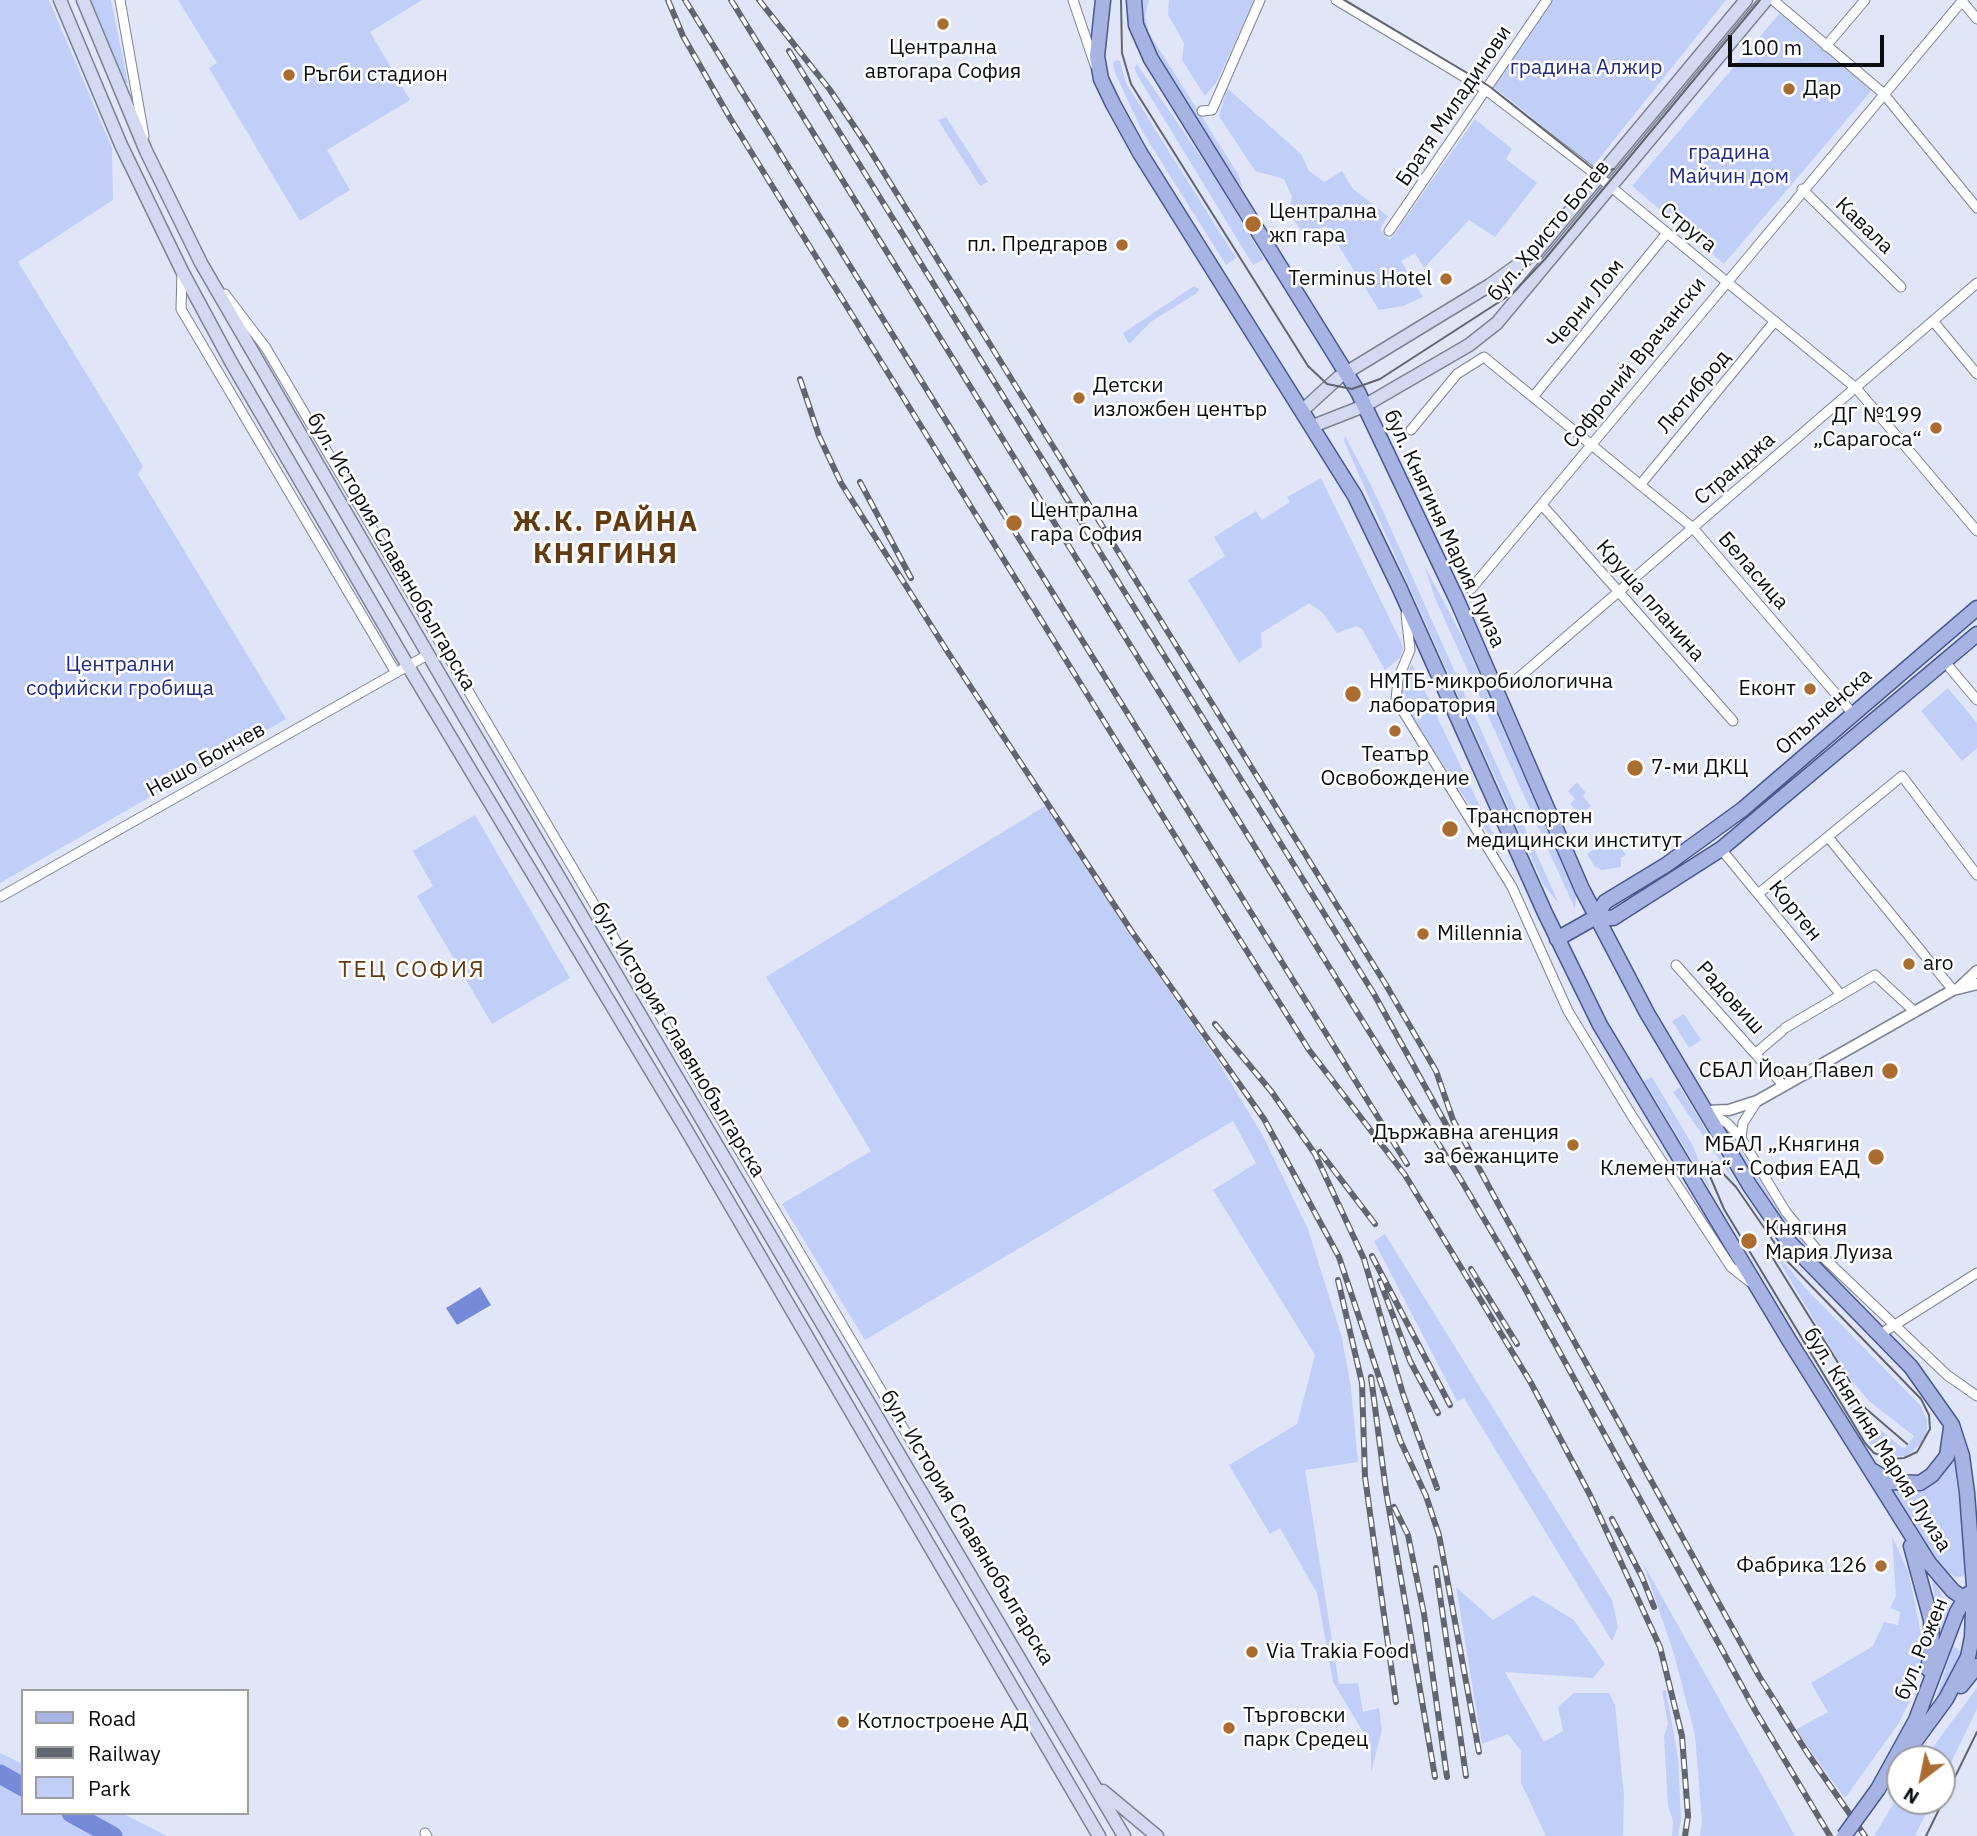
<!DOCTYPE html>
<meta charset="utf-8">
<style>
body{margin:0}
#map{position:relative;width:1977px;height:1836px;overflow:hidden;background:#e0e6f8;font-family:"IBM Plex Sans",sans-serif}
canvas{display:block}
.legend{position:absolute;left:21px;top:1689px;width:228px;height:126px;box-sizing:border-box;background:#fff;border:2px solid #9d9ea1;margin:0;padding:9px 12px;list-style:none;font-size:21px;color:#0b0d13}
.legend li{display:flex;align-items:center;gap:14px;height:35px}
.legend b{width:35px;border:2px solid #9d9ea1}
.north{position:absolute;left:1886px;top:1745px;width:70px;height:70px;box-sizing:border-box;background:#fff;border:2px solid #9d9ea1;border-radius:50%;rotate:212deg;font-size:19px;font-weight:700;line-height:28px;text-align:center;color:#0b0d13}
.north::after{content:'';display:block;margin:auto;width:24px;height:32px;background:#aa6c31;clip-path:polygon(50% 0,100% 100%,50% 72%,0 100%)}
.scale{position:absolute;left:1728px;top:35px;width:156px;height:32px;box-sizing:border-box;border:4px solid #0b0d13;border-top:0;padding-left:9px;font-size:21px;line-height:24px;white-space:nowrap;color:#0b0d13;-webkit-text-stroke:5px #fff;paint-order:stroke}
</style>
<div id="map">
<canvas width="1977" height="1836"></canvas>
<ul class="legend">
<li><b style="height:9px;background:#a6b3e3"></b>Road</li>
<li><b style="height:9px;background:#61656f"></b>Railway</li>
<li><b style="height:19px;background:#c1cef8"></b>Park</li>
</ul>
<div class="north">N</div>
<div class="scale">100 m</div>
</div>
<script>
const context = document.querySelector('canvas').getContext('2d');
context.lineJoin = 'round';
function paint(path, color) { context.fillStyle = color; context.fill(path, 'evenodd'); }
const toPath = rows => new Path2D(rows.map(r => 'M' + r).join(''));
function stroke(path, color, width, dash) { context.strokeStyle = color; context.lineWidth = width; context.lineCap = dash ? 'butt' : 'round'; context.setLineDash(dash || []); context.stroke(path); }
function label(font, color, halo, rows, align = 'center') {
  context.font = font + ' "IBM Plex Sans",sans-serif'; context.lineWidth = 5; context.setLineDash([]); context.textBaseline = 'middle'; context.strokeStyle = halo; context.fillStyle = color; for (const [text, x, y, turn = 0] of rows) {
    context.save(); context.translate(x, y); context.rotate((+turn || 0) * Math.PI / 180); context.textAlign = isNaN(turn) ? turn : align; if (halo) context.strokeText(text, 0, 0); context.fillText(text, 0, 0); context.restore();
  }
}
paint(toPath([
 [0,0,49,0,112,148,113,200,18,262,143,466,138,474,286,719,0,883],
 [90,0,111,0,128,83,124,83],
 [178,0,422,0,370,32,410,100,327,150,350,190,300,221,209,68,217,63],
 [1143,0,1149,0,1145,15,1149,33,1238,174,1243,189,1198,126,1144,29],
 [1169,0,1255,0,1216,83,1205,96,1182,60,1184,43,1168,15],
 [1549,0,1726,0,1593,166,1491,85],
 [1780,13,1872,90,1724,264,1632,186],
 [1116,60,1120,61,1126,83,1236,258,1226,265,1142,131,1115,73,1113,64],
 [1137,64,1214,176,1264,259,1253,265,1139,78,1134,68],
 [1227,88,1301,154,1309,171,1324,182,1342,171,1353,189,1388,216,1380,229,1390,240,1475,119,1512,149,1506,159,1537,183,1495,237,1469,220,1424,268,1415,253,1401,261,1423,297,1403,306,1379,310,1326,226,1303,234,1289,212,1292,197,1284,179,1255,171,1219,116],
 [946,117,988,182,980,186,938,120],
 [1194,286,1199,289,1197,293,1152,321,1129,344,1123,333],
 [1345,436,1373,489,1559,904,1543,884,1521,835,1363,484,1344,441],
 [1321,478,1401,642,1403,649,1400,658,1385,670,1362,629,1357,626,1337,633,1322,612,1309,603,1261,633,1262,647,1239,663,1188,580,1225,556,1214,537,1256,511,1262,520,1290,502,1287,497],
 [1424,565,1464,640,1576,895,1575,909,1435,598],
 [1412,664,1494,836,1491,838,1402,702,1402,682],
 [1948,688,1977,723,1977,748,1962,761,1921,711],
 [1577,782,1586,793,1583,796,1591,806,1580,815,1570,804,1575,799,1568,791],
 [1047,805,1126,929,1214,1055,1263,1136,1308,1229,1342,1338,1351,1388,1358,1462,1305,1470,1339,1684,1358,1683,1363,1712,1379,1708,1382,1730,1371,1772,1371,1745,1333,1682,1317,1593,1280,1528,1270,1534,1229,1465,1297,1424,1315,1355,1213,1190,1256,1163,1233,1121,865,1340,782,1204,871,1151,766,977],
 [475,815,570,978,492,1024,417,896,433,886,413,851],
 [1614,837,1626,855,1621,858,1621,867,1602,870,1595,867,1587,854],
 [1684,1014,1701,1040,1689,1048,1672,1021],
 [1652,1077,1693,1146,1711,1191,1644,1081],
 [1680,1087,1723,1159,1736,1184,1673,1092],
 [1732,1137,1778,1209,1851,1295,1793,1235,1732,1143],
 [1385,1234,1612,1600,1618,1627,1612,1641,1464,1398,1457,1401,1374,1241],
 [1770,1246,1808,1291,1920,1405,1927,1420,1927,1430,1926,1438,1913,1451,1905,1456,1890,1456,1874,1449,1868,1441,1838,1390,1854,1409,1904,1449,1914,1436,1869,1401,1846,1374],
 [1954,1461,1967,1568,1963,1576,1956,1578,1935,1562,1890,1489,1908,1492,1932,1485],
 [1892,1536,1908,1571,1915,1603,1921,1634,1920,1665,1912,1696,1899,1723,1845,1798,1795,1730,1828,1712,1811,1683,1873,1646,1884,1622,1898,1625,1900,1612,1890,1608,1896,1596],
 [1643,1563,1766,1783,1795,1836,1700,1836,1702,1822,1695,1735,1674,1654],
 [1931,1574,1951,1613,1945,1634,1939,1630],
 [1456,1587,1493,1620,1533,1595,1574,1620,1605,1664,1593,1678,1505,1672,1544,1742,1563,1731,1558,1707,1574,1693,1609,1693,1615,1705,1624,1795,1623,1836,1546,1836,1521,1783,1521,1751,1508,1734,1482,1744],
 [1953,1646,1963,1653,1929,1717,1940,1686],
 [1977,1688,1977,1709,1942,1781,1942,1759,1924,1759],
 [1666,1690,1678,1758,1681,1819,1678,1836,1672,1836,1673,1821,1668,1806,1664,1736,1668,1724,1662,1691],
 [0,1753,23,1764,23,1813,121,1813,167,1836,0,1836],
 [1900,1793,1900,1801,1932,1801,1915,1836,1874,1836]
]), '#c1cef8');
paint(toPath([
 [480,1287,491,1305,457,1325,446,1308]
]), '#758ad8');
stroke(toPath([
 [0,1774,23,1787],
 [71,1813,113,1836]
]), '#758ad8', 19);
const minor = toPath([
 [120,0,144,136],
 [1073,0,1095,65],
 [1336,0,1486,90,1599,177,1856,388,1977,531],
 [1773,0,1883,93,1977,208],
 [1962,1,1977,19],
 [1826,46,1865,0],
 [1202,111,1212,110,1260,0],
 [1802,189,1901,287],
 [1389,231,1547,0],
 [182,272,181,309,396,673],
 [225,294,266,348,915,1448],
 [1933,321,1977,374],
 [1533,397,1667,233],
 [1411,430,1457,374,1484,357,1693,528,1854,715],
 [1640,485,1775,321],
 [1542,505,1733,721],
 [1471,589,1963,0],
 [1406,614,1410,650,1398,679,1396,700,1512,887,1568,1011,1632,1116,1731,1267,1750,1282],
 [1945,662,1977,700],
 [1516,680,1977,283],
 [1828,837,1953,990],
 [1721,849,1841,995],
 [1758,894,1902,776,1977,875],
 [0,897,429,654],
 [1676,965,1784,1086],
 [1785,1028,1875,975,1915,1012],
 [1756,1053,1782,1031],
 [1709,1113,1727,1123,1741,1138,1786,1212,1823,1257,1947,1375,1977,1396],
 [1741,1138,1743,1123,1757,1101],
 [1879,1335,1977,1273],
 [425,1833,427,1836]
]);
const tertiary = toPath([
 [1960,987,1977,971],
 [1705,1111,1729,1110,1757,1101,1953,990,1977,984]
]);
const secondary = toPath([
 [60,0,121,145,182,271,231,362,408,666,684,1126,1099,1836],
 [83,0,146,151,201,263,454,699,1124,1836],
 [1303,410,1339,377,1490,285,1536,252,1746,0],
 [1313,426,1364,406,1469,345,1497,323,1766,0],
 [1103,1791,1157,1836]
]);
const primary = toPath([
 [1103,0,1097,56,1101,79,1113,104,1140,153,1355,496,1400,589,1545,913,1600,1025,1789,1340,1929,1563,1953,1591,1977,1607],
 [1134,0,1136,25,1151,59,1358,392,1457,600,1582,889,1647,1013,1750,1186,1787,1240,1911,1367,1952,1425,1962,1456,1967,1493,1974,1586,1972,1637,1968,1657,1946,1699,1902,1759],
 [1596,917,1613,918,1721,849,1977,634],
 [1557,939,1596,917,1605,902,1666,865,1743,809,1977,608],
 [1873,1471,1891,1482,1920,1483,1932,1475,1947,1456,1951,1428],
 [1911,1546,1931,1620,1932,1645,1928,1669],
 [1961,1686,1977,1666],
 [1878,1789,1916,1720,1957,1612,1968,1594]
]);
stroke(minor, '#7e8393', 11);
stroke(tertiary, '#7e8393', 13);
stroke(secondary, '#7e8393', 15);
stroke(primary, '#49588e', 17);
stroke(minor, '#fff', 9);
stroke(tertiary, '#fff', 10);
stroke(secondary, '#d3d9f1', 12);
stroke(primary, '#a6b3e3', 14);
stroke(toPath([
 [1121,0,1122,53,1131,84,1308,366,1327,384,1352,389,1380,379,1513,293,1545,259,1760,0],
 [1344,0,1489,86,1592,168,1604,171,1614,169],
 [1706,1167,1724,1209,1865,1443,1874,1453,1890,1459,1904,1458,1917,1452,1930,1429,1929,1415,1921,1399,1787,1261,1736,1187,1712,1162],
 [1769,1252,1850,1382],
 [1836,1375,1850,1395,1907,1444],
 [1926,1836,1977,1732]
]), '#61656f', 2);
const rail = toPath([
 [668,0,683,36,730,118,1201,878,1309,1050,1405,1175,1531,1383,1590,1495,1660,1647,1682,1736,1688,1816,1685,1836],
 [685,0,1407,1164],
 [731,0,1461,1180,1523,1285,1756,1712,1830,1836],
 [759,0,830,90,868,147,1386,985,1436,1071,1453,1120,1501,1209,1759,1676,1806,1751,1865,1836],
 [789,51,1374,994,1448,1128],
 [800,379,819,436,841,483,949,654,1132,932,1264,1119,1339,1257,1400,1440,1426,1496,1439,1535,1479,1752],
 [860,482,911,578],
 [1215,1024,1271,1091,1315,1154,1364,1259,1403,1394,1437,1488],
 [1320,1152,1375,1224],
 [1372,1256,1450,1405],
 [1471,1269,1517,1344],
 [1338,1280,1362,1383,1365,1477,1396,1702],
 [1380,1281,1410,1361,1438,1413],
 [1371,1377,1386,1491,1435,1777],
 [1394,1507,1408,1535,1424,1614,1447,1777],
 [1612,1519,1642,1577,1654,1607],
 [1436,1568,1466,1776]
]);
stroke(rail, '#61656f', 6);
stroke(rail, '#fff', 3.5, [10]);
const primaryBridge = toPath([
 [1844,1836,1878,1789]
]);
stroke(primaryBridge, '#49588e', 17, []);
stroke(primaryBridge, '#a6b3e3', 14);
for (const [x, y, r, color] of [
 [943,24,7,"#aa6c31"],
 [289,75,7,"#aa6c31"],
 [1789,89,7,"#aa6c31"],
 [1253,224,9,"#aa6c31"],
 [1122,245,7,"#aa6c31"],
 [1446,279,7,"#aa6c31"],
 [1079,398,7,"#aa6c31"],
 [1936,428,7,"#aa6c31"],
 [1014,523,9,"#aa6c31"],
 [1810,689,7,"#aa6c31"],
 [1353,694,9,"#aa6c31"],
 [1395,731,7,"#aa6c31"],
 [1635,768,9,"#aa6c31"],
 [1450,829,9,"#aa6c31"],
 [1423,934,7,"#aa6c31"],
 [1909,964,7,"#aa6c31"],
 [1890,1071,9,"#aa6c31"],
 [1573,1145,7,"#aa6c31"],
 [1876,1157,9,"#aa6c31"],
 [1749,1241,9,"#aa6c31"],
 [1881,1566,7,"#aa6c31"],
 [1252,1652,7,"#aa6c31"],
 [843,1722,7,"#aa6c31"],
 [1229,1728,7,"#aa6c31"]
]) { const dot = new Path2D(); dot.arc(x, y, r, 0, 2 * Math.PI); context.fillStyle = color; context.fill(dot); stroke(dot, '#fff', 2.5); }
label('21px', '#0b0d13', '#fff', [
 ["Централна",943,48,"center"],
 ["автогара София",943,72,"center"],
 ["Ръгби стадион",303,75],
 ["Дар",1803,89],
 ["Централна",1269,212],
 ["жп гара",1269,236],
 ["пл. Предгаров",1108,245,"right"],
 ["Terminus Hotel",1432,279,"right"],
 ["Детски",1093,386],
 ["изложбен център",1093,410],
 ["ДГ №199",1922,416,"right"],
 ["„Сарагоса“",1922,440,"right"],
 ["Централна",1030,511],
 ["гара София",1030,535],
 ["НМТБ-микробиологична",1369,682],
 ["лаборатория",1369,706],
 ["Еконт",1796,689,"right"],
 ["Театър",1395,755,"center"],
 ["Освобождение",1395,779,"center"],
 ["7-ми ДКЦ",1651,768],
 ["Транспортен",1466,817],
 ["медицински институт",1466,841],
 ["Millennia",1437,934],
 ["aro",1923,964],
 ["СБАЛ Йоан Павел",1874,1071,"right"],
 ["Държавна агенция",1559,1133,"right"],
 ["за бежанците",1559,1157,"right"],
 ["МБАЛ „Княгиня",1860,1145,"right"],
 ["Клементина“ - София ЕАД",1860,1169,"right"],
 ["Княгиня",1765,1229],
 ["Мария Луиза",1765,1253],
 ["Фабрика 126",1867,1566,"right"],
 ["Via Trakia Food",1266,1652],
 ["Търговски",1243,1716],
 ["парк Средец",1243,1740],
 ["Котлостроене АД",857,1722]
], 'left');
label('21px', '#212984', '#fff', [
 ["градина Алжир",1586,68],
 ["градина",1729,153],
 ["Майчин дом",1729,177],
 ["Централни",120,665],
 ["софийски гробища",120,689]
]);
label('21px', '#0b0d13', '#fff', [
 ["Братя Миладинови",1454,106,-56],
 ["Кавала",1864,226,44],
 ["Струга",1688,228,39],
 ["бул. Христо Ботев",1549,231,-50],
 ["Черни Лом",1586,304,-51],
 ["Софроний Врачански",1635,363,-51],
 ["Лютиброд",1694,392,-50],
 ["Странджа",1735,469,-41],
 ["бул. Княгиня Мария Луиза",1444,529,65],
 ["бул. История Славянобългарска",391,552,60],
 ["Беласица",1753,571,49],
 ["Круша планина",1650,601,49],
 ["Опълченска",1824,712,-41],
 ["Нешо Бончев",206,760,-29],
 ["Кортен",1795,911,51],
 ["Радовиш",1730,998,48],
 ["бул. История Славянобългарска",678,1040,59],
 ["бул. Княгиня Мария Луиза",1877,1440,58],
 ["бул. История Славянобългарска",967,1528,59],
 ["бул. Рожен",1922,1649,-68]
]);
context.letterSpacing = '2px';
label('23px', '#643a10', '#fff', [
 ["ТЕЦ СОФИЯ",412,970]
]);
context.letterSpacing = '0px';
context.letterSpacing = '2px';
label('bold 28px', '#643a10', '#fff', [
 ["Ж.К. РАЙНА",606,523],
 ["КНЯГИНЯ",606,555]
]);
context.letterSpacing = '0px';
</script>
